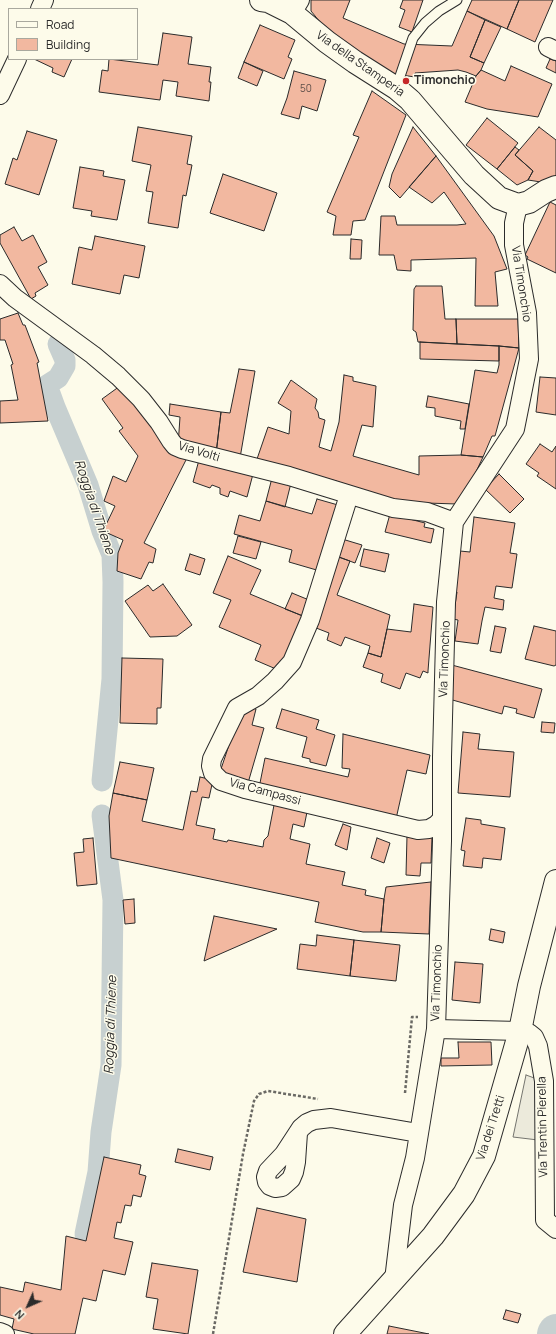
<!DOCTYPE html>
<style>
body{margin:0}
#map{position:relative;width:556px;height:1334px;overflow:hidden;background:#fdfbea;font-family:Manrope,sans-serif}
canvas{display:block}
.legend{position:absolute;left:8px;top:8px;width:130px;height:52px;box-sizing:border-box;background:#fdfbea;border:1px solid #a9a89e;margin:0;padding:5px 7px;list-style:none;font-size:12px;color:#2b2b2b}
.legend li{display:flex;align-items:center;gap:8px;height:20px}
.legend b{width:20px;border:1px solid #a9a89e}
.north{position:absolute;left:8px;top:1286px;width:40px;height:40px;-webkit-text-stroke:3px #fdfbea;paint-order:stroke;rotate:225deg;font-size:11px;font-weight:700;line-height:16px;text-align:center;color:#2b2b2b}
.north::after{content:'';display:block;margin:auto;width:14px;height:18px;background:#2b2b2b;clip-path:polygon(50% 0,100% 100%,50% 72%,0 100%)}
</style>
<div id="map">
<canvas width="556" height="1334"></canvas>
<ul class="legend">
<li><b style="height:5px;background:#fdfbea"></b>Road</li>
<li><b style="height:11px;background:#f2b8a0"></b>Building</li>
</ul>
<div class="north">N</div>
</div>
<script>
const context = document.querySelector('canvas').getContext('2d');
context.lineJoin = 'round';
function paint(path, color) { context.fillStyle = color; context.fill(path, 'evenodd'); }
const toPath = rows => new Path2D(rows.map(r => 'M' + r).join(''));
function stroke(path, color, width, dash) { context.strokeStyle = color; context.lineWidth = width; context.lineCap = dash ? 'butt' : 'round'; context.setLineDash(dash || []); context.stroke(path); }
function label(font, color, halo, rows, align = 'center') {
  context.font = font + ' Manrope,sans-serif'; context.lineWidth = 3; context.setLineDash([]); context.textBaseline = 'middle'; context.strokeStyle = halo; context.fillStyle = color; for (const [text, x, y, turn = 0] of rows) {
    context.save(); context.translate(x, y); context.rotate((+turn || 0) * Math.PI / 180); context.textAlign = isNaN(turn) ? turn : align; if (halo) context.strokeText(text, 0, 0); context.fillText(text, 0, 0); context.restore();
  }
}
const parking = toPath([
 [526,1075,537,1079,538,1140,513,1137,526,1075]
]);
paint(parking, '#eceadb');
stroke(parking, '#74746e', 1);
stroke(toPath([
 [58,344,65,360,65,366,58,378,47,385,55,407,88,485,102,531,112,555,113,582,112,679,102,781],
 [85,1234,98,1172,101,1132,111,1065,113,900,102,815]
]), '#c7d0d0', 21);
stroke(toPath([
 [555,1334,556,1332]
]), '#c7d0d0', 36);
const building = toPath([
 [311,0,350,0,343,18,404,44,452,46,467,11,485,20,470,57,484,63,481,70,476,76,466,72,458,70,415,73,415,77,388,73,338,44,311,11,311,0],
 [403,0,423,0,412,32,399,27,405,10,400,8,403,0],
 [472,0,519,0,507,29,467,11,472,0],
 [519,0,553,0,535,42,507,29,519,0],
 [485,20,501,27,484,63,470,57,485,20],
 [260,25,295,40,288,57,292,59,284,79,244,62,260,25],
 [163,33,192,37,188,64,211,67,209,82,211,82,209,101,176,96,178,82,163,80,160,100,99,92,102,70,108,71,109,59,158,65,163,33],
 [34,59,72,59,64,77,52,72,53,68,34,59],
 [550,59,556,61,556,73,546,68,550,59],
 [244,62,263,71,257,86,238,78,244,62],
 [511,66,552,84,538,117,487,109,465,102,476,76,481,70,505,81,511,66],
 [294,71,326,80,317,111,302,106,299,119,281,114,287,98,294,71],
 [372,91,406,115,365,220,353,221,351,235,333,235,336,216,327,212,359,137,353,135,372,91],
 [487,118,518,143,497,169,466,145,487,118],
 [138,127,192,136,187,164,192,165,186,196,183,195,178,228,148,223,153,192,146,191,151,165,132,161,138,127],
 [413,127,436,156,400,198,389,187,392,174,413,127],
 [539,127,556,140,556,179,541,182,528,180,533,171,515,155,539,127],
 [27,131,57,140,39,195,5,184,13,158,17,160,27,131],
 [515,147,519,150,515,155,533,171,528,180,517,185,497,169,515,147],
 [436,156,494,236,507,269,495,272,498,306,475,306,476,258,411,260,411,271,397,270,394,255,379,255,381,216,395,216,397,225,457,225,466,224,444,192,432,203,409,187,436,156],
 [80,167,104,171,103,176,125,180,117,220,91,216,92,211,73,208,80,167],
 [223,174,277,193,264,231,210,213,223,174],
 [550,202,556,205,556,273,527,259,528,257,525,255,550,202],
 [14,227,22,241,33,235,47,262,38,267,48,285,35,293,36,296,31,299,0,243,0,235,14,227],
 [95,236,145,246,139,278,124,275,120,294,72,284,79,247,92,250,95,236],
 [351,239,362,240,361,259,350,259,351,239],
 [416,286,442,286,445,319,456,319,457,344,418,342,416,332,413,330,414,289,416,286],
 [18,313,23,325,25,325,39,362,37,363,48,421,0,423,0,401,18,400,11,365,13,364,5,340,0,340,0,319,18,313],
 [456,319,518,319,519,348,499,346,457,344,456,319],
 [420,342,499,346,499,361,420,359,420,342],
 [499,346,519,348,495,436,492,436,483,457,461,455,475,370,497,373,499,365,499,346],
 [239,369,255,371,240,458,216,454,221,412,230,413,239,369],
 [344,375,353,377,353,381,376,386,373,427,362,425,353,456,419,475,419,456,461,455,483,457,474,476,457,504,395,502,336,481,279,466,257,459,268,427,289,434,291,411,278,403,291,380,317,399,315,408,318,412,319,418,325,420,319,447,331,451,339,422,344,375],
 [540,377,556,378,556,415,536,412,540,377],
 [120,386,156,431,188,456,144,543,156,549,153,563,149,562,141,579,117,571,118,553,123,540,103,531,115,506,104,501,113,476,126,482,138,456,119,431,123,428,102,399,120,386],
 [428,396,469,404,465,429,460,429,461,421,435,416,435,408,426,407,428,396],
 [170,404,221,412,216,454,178,446,180,417,169,415,170,404],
 [540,444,552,452,556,446,556,489,537,476,539,473,526,464,540,444],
 [199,460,253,474,247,497,230,491,228,497,220,494,220,488,212,485,210,488,193,482,199,460],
 [499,474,524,499,510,513,485,489,499,474],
 [272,478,291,483,285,507,266,501,272,478],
 [317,499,338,505,320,571,289,562,292,550,234,534,239,515,260,521,266,501,312,514,317,499],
 [390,514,425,523,424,527,434,529,431,543,385,532,390,514],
 [474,517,515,523,510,553,517,554,512,588,496,586,494,598,504,600,503,610,485,607,482,621,478,644,455,641,458,620,453,619,457,592,455,591,460,551,470,552,474,517],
 [238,536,261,542,256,559,233,553,238,536],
 [342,539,362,545,355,563,336,556,342,539],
 [364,549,389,554,385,572,360,566,364,549],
 [190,554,205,559,200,575,185,570,190,554],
 [228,556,261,570,250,594,305,617,290,650,276,669,255,660,261,645,219,627,231,600,213,593,228,556],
 [336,556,350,561,337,595,390,615,381,657,368,653,370,646,345,637,341,646,327,640,329,633,311,626,336,556],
 [163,584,192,625,177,636,150,637,125,601,148,585,153,591,163,584],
 [292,593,309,600,303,616,285,609,292,593],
 [414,604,433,607,428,671,428,673,423,671,420,678,406,673,400,689,381,682,383,674,363,667,368,653,381,657,387,629,411,632,414,604],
 [495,626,506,628,501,653,490,651,495,626],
 [534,626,556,631,556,665,554,666,525,659,534,626],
 [122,658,163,659,161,708,157,708,157,724,120,723,122,658],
 [448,664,542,689,534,718,516,713,517,709,504,706,502,714,449,699,448,664],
 [250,707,256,709,252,725,264,728,248,783,219,775,239,715,250,707],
 [282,709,319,720,316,729,335,735,326,766,310,762,310,759,302,757,307,737,276,728,282,709],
 [542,722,555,723,554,733,541,732,542,722],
 [463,732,480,734,478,749,514,752,510,797,458,793,463,732],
 [343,734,430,755,426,774,407,770,396,819,259,788,265,758,348,777,350,769,342,768,343,734],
 [120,762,154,768,147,800,113,793,120,762],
 [200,777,213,780,209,798,202,797,196,825,215,829,213,839,227,842,228,840,263,847,264,840,268,836,275,800,308,807,304,827,293,824,290,839,310,844,306,864,345,872,342,885,366,890,365,895,384,899,381,932,363,932,315,922,319,902,111,858,109,816,113,793,147,800,142,821,183,830,191,791,197,792,200,777],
 [466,818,481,820,481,824,505,828,501,860,483,858,482,868,463,866,465,851,461,850,466,818],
 [343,824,351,827,347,850,335,845,343,824],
 [407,836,432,837,431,863,421,863,420,876,406,875,407,836],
 [93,838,97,884,77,886,74,853,84,852,83,839,93,838],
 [377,838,390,843,384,863,371,858,377,838],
 [431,882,429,934,381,932,384,899,386,887,431,882],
 [134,899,135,923,125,924,123,900,134,899],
 [214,916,277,929,204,961,214,916],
 [491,929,505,932,503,943,489,940,491,929],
 [317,935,354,940,350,976,297,969,300,944,316,946,317,935],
 [354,940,400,945,396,981,350,976,354,940],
 [455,962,483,964,480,1003,452,1000,455,962],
 [458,1042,491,1042,492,1065,441,1066,441,1058,459,1058,458,1042],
 [178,1149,213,1157,210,1170,175,1162,178,1149],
 [104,1157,141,1165,139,1174,146,1176,141,1197,133,1195,131,1206,125,1205,121,1223,117,1222,114,1238,133,1242,125,1275,103,1270,96,1301,83,1298,75,1334,34,1334,12,1329,14,1319,0,1315,0,1287,23,1292,25,1282,61,1290,66,1236,86,1241,104,1157],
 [257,1208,306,1219,297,1282,243,1272,257,1208],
 [152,1263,198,1270,188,1334,153,1329,158,1299,146,1297,152,1263],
 [506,1310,521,1314,518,1323,503,1319,506,1310],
 [389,1326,429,1334,387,1334,389,1326]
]);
paint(building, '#f2b8a0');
stroke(building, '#2b2b2b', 1);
const lane = toPath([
 [396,88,413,38,425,23,439,11,457,0]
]);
const street = toPath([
 [40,9,44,0],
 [292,13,300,0],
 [548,47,556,51],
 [0,95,17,59],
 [0,284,15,298,93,355,118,376,141,399,159,422,171,441,175,446,182,449,289,476,393,508,427,512,454,522],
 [349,495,310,620,292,662,275,681,258,696,237,708,212,759,211,766,213,773,221,781,245,789,418,830,429,829,436,825,442,819],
 [436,1029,520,1031,529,1033,534,1037,538,1046,544,1081,545,1220,556,1229],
 [298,1133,296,1162,294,1172,291,1179,282,1187,275,1188,270,1186,267,1182,266,1177,268,1171,284,1154,301,1128,307,1123,314,1120,331,1118,418,1133],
 [394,1280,403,1205,415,1158,436,1029,442,841,442,757,446,602,454,522,515,429,529,359,527,313,514,245,514,223,518,205],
 [0,1332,5,1334]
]);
const secondary = toPath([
 [261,0,268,1,292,13,327,42,355,62,396,88,410,100,474,175,499,198,518,205,529,202,546,191,556,187],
 [345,1334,433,1236,464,1194,484,1156,520,1031,529,986,556,881]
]);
stroke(lane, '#2b2b2b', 11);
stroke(street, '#2b2b2b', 20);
stroke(secondary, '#2b2b2b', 24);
stroke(toPath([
 [405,1093,412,1017,418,1017],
 [213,1334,243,1154,254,1101,259,1094,268,1091,318,1099]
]), '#6a6964', 2.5, [3, 2]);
stroke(lane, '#fdfbea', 9);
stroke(street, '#fdfbea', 18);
stroke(secondary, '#fdfbea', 22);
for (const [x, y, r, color] of [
 [406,81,4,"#c62828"]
]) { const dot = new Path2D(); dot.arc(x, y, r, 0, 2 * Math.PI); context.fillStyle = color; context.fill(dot); stroke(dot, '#fdfbea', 1.5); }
label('10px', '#5d4e48', null, [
 ["50",306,89]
]);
label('12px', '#2b2b2b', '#fdfbea', [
 ["Via della Stamperia",360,64,35],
 ["Via Timonchio",521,284,81],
 ["Via Volti",199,452,17],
 ["Via Timonchio",445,659,-88],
 ["Via Campassi",265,792,15],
 ["Via Timonchio",437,983,-88],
 ["Via Trentin Pierella",543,1127,-91],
 ["Via dei Tretti",491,1128,-72]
]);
label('bold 12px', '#2b2b2b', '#fdfbea', [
 ["Timonchio",414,81]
], 'left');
label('italic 13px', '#2b2b2b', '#fdfbea', [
 ["Roggia di Thiene",94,507,71],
 ["Roggia di Thiene",111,1025,-88]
]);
</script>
